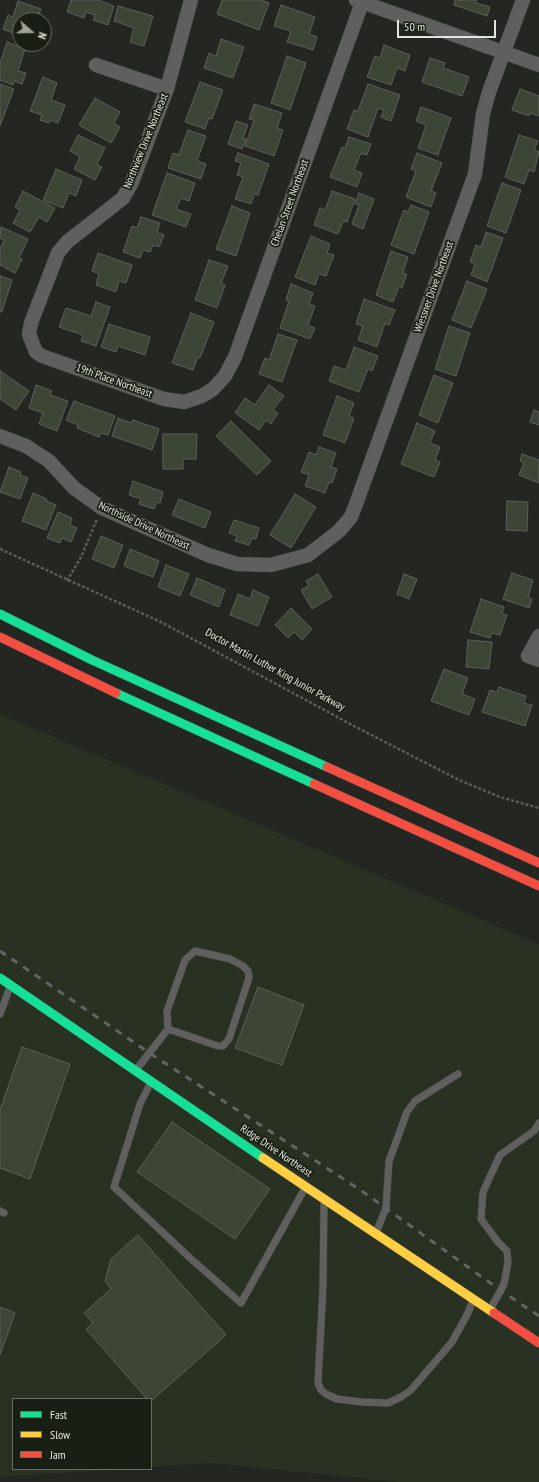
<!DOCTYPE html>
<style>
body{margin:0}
#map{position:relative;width:539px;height:1482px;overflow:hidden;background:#242721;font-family:"PT Sans Narrow",sans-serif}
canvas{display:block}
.legend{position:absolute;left:12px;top:1398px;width:140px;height:72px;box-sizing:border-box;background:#191f15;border:1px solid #696f66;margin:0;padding:5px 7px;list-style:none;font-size:12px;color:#e2e6df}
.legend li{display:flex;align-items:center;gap:8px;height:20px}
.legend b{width:20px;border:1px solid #696f66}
.north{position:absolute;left:12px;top:12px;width:40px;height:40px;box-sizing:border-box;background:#191f15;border:1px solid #696f66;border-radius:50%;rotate:110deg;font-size:11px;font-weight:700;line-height:16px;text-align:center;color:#e2e6df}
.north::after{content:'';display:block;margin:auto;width:14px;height:18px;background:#a0a39c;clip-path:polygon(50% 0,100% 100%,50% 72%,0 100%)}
.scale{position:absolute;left:397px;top:20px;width:99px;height:18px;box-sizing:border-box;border:2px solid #e2e6df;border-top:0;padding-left:5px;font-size:12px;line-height:14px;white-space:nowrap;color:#e2e6df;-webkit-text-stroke:3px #191f15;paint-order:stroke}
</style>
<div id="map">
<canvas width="539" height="1482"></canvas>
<ul class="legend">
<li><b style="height:5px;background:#16e098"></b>Fast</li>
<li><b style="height:5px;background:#ffcf43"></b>Slow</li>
<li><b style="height:5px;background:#f24e42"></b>Jam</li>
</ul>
<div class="north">N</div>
<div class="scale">50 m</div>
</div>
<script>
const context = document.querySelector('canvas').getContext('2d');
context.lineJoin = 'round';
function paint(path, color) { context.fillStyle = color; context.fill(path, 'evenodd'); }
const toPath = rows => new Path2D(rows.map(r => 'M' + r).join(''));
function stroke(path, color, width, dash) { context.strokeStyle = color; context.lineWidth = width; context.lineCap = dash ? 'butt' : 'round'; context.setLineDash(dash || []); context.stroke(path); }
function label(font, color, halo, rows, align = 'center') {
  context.font = font + ' "PT Sans Narrow",sans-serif'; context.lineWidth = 3.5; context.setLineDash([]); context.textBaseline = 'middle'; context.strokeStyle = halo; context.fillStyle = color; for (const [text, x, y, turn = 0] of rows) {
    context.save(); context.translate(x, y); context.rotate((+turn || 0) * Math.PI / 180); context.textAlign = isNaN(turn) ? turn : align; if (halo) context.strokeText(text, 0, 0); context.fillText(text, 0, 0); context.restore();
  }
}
paint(toPath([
 [0,714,539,944,539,1482,400,1482,210,1463,151,1467,151,1399,13,1399,13,1469,124,1469,0,1477]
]), '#283122');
const building = toPath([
 [71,0,98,0,114,6,108,25,93,20,95,15,86,12,84,18,67,12,71,0],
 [222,0,261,0,269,3,259,30,217,14,222,0],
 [455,0,476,0,476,3,490,7,487,16,454,5,455,0],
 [18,1,41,9,37,20,20,20,20,36,3,29,8,15,13,17,18,1],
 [281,5,315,17,309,34,317,37,313,50,287,42,291,31,274,26,281,5],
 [118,6,153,16,144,46,130,42,134,28,114,21,118,6],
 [221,39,244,47,233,78,204,68,209,53,216,56,221,39],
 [7,42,25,49,18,71,26,73,22,84,14,81,13,85,0,80,0,63,7,42],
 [384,45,410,55,405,71,397,68,391,85,367,77,375,56,380,58,384,45],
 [287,56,306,63,290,110,271,103,287,56],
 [430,58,445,63,443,68,469,77,462,96,422,82,430,58],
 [43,77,57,83,51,100,65,105,58,123,50,120,49,123,40,120,42,115,30,111,43,77],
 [200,82,223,90,212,119,209,118,205,129,185,122,200,82],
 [0,84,14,89,0,126,0,84],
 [368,84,400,95,391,121,381,117,384,110,378,108,368,137,347,129,354,110,358,111,368,84],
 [520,89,539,96,539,116,530,113,529,116,512,110,520,89],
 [95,98,120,112,114,123,120,127,111,143,79,125,95,98],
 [254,104,282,113,277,128,283,130,274,156,245,146,254,120,249,119,254,104],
 [421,107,451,118,438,155,418,148,426,125,416,121,421,107],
 [236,121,248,125,243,138,246,139,242,149,228,144,236,121],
 [188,130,206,136,197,161,206,164,201,179,168,168,173,153,179,155,188,130],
 [78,135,105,148,97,164,102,167,95,180,74,169,80,157,70,151,78,135],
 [519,135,538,141,534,150,539,152,534,172,529,170,524,184,505,177,519,135],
 [349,137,371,144,367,155,361,153,354,170,362,173,357,187,330,177,342,147,345,148,349,137],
 [238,153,269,164,258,195,254,194,251,204,235,199,243,177,237,175,241,163,235,161,238,153],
 [417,153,442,163,431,191,436,193,431,207,406,197,416,171,411,169,417,153],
 [56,169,82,180,76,196,69,193,63,208,43,200,56,169],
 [167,173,195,183,189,201,181,198,176,209,191,214,186,227,152,215,167,173],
 [502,183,521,190,506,233,487,226,502,183],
 [23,191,55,208,47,222,39,217,30,232,13,223,20,210,15,207,23,191],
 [332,191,355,199,347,222,343,221,338,234,314,225,320,208,325,210,332,191],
 [359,193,374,199,363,229,352,224,359,205,355,204,359,193],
 [411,205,429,212,414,254,391,245,404,210,408,212,411,205],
 [232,206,250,213,236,256,216,249,232,206],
 [141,217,160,223,157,232,164,235,159,247,153,245,150,252,143,250,140,258,123,252,132,226,137,228,141,217],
 [1,227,28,239,19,258,22,259,15,273,0,265,0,249,4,240,0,238,1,227],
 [486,232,503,238,487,282,471,275,475,264,470,262,476,245,481,247,486,232],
 [311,236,330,244,327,253,334,255,326,276,319,274,315,285,295,277,311,236],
 [391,251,408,257,403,273,407,274,402,288,399,287,393,302,376,295,391,251],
 [98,253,132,265,126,283,119,281,116,292,96,285,99,274,92,271,98,253],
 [209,260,228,266,221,283,225,285,217,308,195,300,209,260],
 [0,276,12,280,2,312,0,312,0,276],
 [467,281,487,289,471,328,452,320,467,281],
 [291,284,313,293,309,304,315,306,308,325,315,328,310,339,280,328,289,301,286,300,291,284],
 [364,299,395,310,389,325,385,323,377,347,358,340,363,326,356,324,364,299],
 [96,302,110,307,96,346,81,341,83,335,59,327,66,308,91,316,96,302],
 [191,313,214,322,200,358,198,357,193,370,172,363,191,313],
 [109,324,150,337,145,355,118,346,116,352,101,347,109,324],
 [449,326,470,333,456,376,435,369,449,326],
 [278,334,297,340,282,382,259,374,265,358,269,360,278,334],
 [354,347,378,356,372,371,368,369,359,392,329,381,334,366,346,370,354,347],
 [0,371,29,391,16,410,0,399,0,371],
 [434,375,453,383,438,423,419,415,434,375],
 [36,385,52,391,50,395,68,401,57,431,39,424,43,413,29,408,36,385],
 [269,385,284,396,273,410,278,413,271,424,266,420,259,430,235,413,245,398,255,405,269,385],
 [337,396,354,403,349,416,354,418,345,443,323,435,337,396],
 [74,401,115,416,108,435,101,433,99,437,77,428,78,425,66,420,74,401],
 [534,410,539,412,539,425,530,422,534,410],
 [118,418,131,423,133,420,159,429,152,450,112,436,118,418],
 [231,421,271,461,257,475,216,436,231,421],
 [417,423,435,431,430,443,440,447,435,460,440,462,434,477,401,464,417,423],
 [163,434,197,434,196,459,183,459,183,469,163,469,163,434],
 [319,447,336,453,331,467,337,469,332,483,329,482,325,493,305,486,309,475,301,472,309,452,316,455,319,447],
 [522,454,539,460,539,483,519,475,524,463,520,461,522,454],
 [9,467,21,472,20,475,28,478,20,499,0,492,9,467],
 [133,481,163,492,160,503,157,502,154,509,139,504,141,499,129,495,133,481],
 [33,493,47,499,46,501,56,505,46,530,22,521,33,493],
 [295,494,316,507,291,548,270,535,295,494],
 [179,499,211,512,205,528,172,515,179,499],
 [507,501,528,502,527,531,506,530,507,501],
 [58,512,72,518,70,525,77,528,71,542,62,538,60,543,47,538,58,512],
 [234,520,259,528,256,539,252,538,249,545,235,541,237,536,229,533,234,520],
 [101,536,123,545,114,568,92,559,101,536],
 [130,549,159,561,153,577,124,566,130,549],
 [166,565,189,574,180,596,158,587,166,565],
 [512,573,533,580,528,597,532,599,529,608,503,599,512,573],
 [318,574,332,597,312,609,301,590,309,586,306,581,318,574],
 [404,574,417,579,409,599,397,594,404,574],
 [197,578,225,590,219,607,190,595,197,578],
 [253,590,269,597,258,626,230,615,238,594,250,599,253,590],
 [481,599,504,607,502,614,507,615,500,635,492,633,490,638,470,632,481,599],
 [291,608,312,629,302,640,294,632,288,638,275,625,291,608],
 [468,640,492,642,489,669,466,667,468,640],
 [444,669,468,678,462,694,475,699,469,715,431,701,444,669],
 [499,687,526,696,524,703,532,705,525,726,482,712,490,690,497,692,499,687],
 [258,987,304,1005,282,1065,235,1048,258,987],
 [22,1047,70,1064,30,1179,0,1168,0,1110,22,1047],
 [172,1122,270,1189,235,1239,137,1172,172,1122],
 [138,1235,226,1335,151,1401,151,1399,147,1399,86,1329,93,1323,84,1313,111,1289,105,1281,111,1259,138,1235],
 [0,1307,15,1313,0,1355,0,1307]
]);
paint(building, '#3d4536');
stroke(building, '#5c5f5a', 1);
const lane = toPath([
 [0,1014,10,987],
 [136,1070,168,1029,167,1011,185,960,195,951,230,959,243,966,248,971,249,978,229,1039,223,1046,218,1046,168,1029],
 [151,1082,140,1104,114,1187,189,1257,241,1303,305,1188],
 [324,1202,323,1286,318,1383,321,1390,326,1394,337,1399,362,1402,388,1403,401,1397,411,1390,452,1342,468,1313,473,1300],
 [0,1211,4,1213],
 [376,1233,386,1208,389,1161,407,1112,415,1101,458,1074],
 [491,1308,504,1284,508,1262,507,1251,498,1242,481,1219,483,1192,500,1155,534,1131,539,1123]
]);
const street = toPath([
 [191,0,167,89,132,182,123,198,67,242,58,253,31,323,29,334,36,352,42,356,164,399,184,402,202,396,213,389,225,376,235,357,363,0],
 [356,0,539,65],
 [96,65,167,89],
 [0,436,26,446,49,461,74,488,102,508,208,555,237,564,271,565,308,555,339,531,351,517,356,504,475,174,483,114,489,92,523,0],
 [539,636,528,656,539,660]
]);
const fast = toPath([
 [0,614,92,660,327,767],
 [116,693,314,784],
 [0,978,263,1158]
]);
const slow = toPath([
 [263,1158,494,1313]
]);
const jam = toPath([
 [0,637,116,693],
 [327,767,539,863],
 [314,784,539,886],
 [494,1313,539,1343]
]);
stroke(lane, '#3f413c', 8);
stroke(street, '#3f413c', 15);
stroke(fast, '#3f413c', 10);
stroke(slow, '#3f413c', 10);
stroke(jam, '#3f413c', 10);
stroke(toPath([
 [0,549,161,622,354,726,459,780,500,797,539,808],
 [67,581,81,557,97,519]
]), '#5a5d59', 2.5, [3, 2]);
stroke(lane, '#5f605d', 7);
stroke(street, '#5f605d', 14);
stroke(fast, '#16e098', 9);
stroke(slow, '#ffcf43', 9);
stroke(jam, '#f24e42', 9);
stroke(toPath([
 [0,951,154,1056,359,1189,500,1290,539,1316]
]), '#636562', 3, [7, 7]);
label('11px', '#e2e6df', '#191f15', [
 ["Northview Drive Northeast",146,141,-68],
 ["Chelan Street Northeast",290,203,-70],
 ["Wiessner Drive Northeast",434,287,-70],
 ["19th Place Northeast",114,381,20],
 ["Northside Drive Northeast",144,526,25],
 ["Doctor Martin Luther King Junior Parkway",275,670,29],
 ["Ridge Drive Northeast",276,1151,34]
]);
</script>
